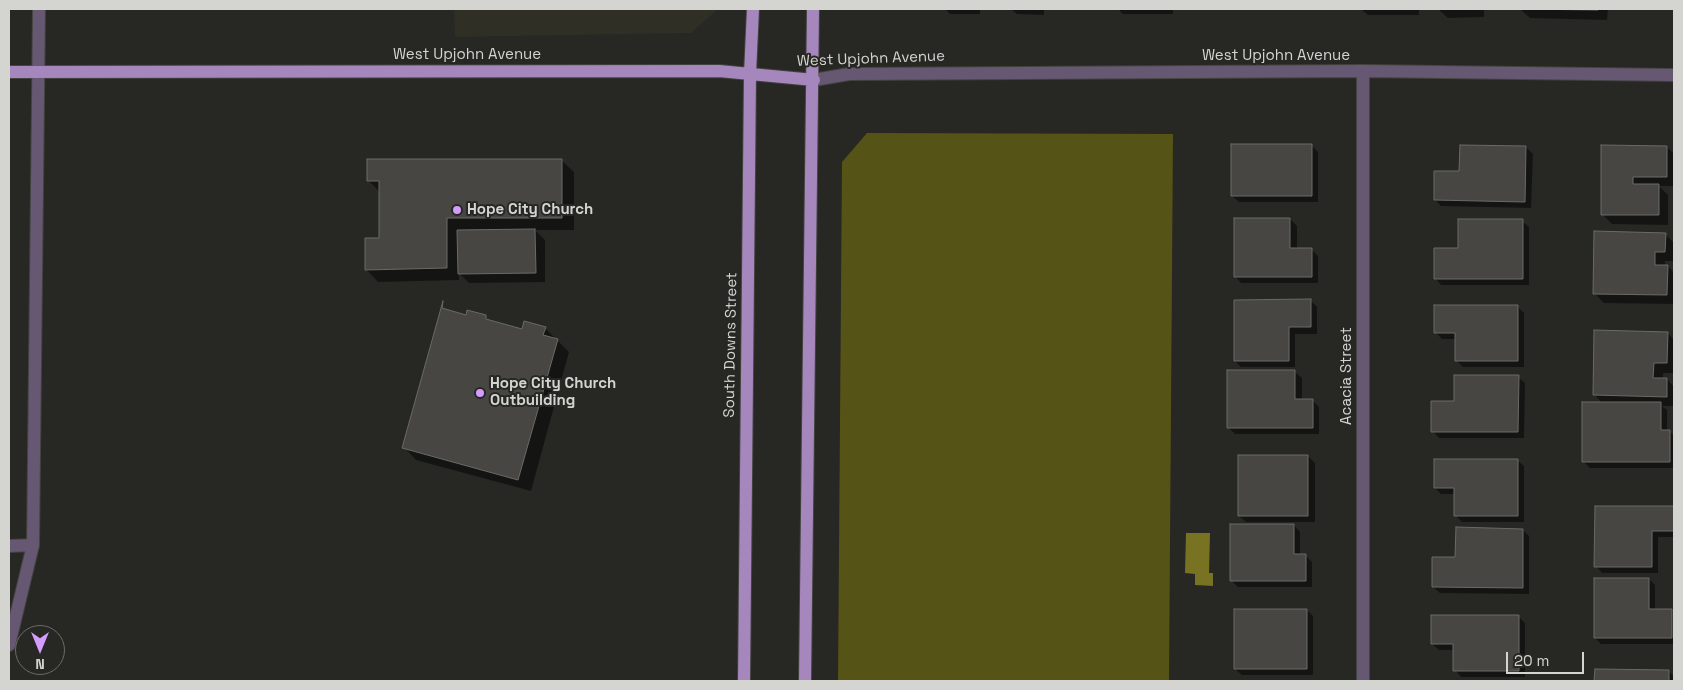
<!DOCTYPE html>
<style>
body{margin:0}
#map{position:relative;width:1683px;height:690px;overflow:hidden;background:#272724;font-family:"Space Grotesk",sans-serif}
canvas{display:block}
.frame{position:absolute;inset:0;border:10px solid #d4d4d1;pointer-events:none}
.north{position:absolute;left:15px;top:625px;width:50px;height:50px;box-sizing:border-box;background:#272724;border:1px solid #6c6c69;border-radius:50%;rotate:180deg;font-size:14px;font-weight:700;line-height:20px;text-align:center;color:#d4d4d1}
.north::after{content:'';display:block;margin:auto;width:18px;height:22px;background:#d49cfc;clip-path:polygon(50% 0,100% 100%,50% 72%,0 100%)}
.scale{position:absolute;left:1506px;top:652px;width:78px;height:22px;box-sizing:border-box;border:2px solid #d4d4d1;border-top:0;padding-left:6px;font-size:15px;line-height:18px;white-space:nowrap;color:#d4d4d1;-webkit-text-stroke:4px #272724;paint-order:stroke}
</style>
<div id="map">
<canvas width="1683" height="690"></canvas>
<div class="frame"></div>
<div class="north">N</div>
<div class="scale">20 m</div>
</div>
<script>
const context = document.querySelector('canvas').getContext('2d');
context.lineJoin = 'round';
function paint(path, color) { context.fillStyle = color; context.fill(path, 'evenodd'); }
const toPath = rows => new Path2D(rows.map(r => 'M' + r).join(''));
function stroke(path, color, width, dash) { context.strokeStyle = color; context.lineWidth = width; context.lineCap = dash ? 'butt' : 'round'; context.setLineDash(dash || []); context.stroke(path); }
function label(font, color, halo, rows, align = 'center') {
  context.font = font + ' "Space Grotesk",sans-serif'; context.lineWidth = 4; context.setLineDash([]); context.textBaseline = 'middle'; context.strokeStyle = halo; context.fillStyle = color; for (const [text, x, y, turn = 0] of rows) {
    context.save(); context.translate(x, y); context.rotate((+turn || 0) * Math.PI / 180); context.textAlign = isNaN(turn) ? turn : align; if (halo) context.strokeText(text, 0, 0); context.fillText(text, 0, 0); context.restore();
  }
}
paint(toPath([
 [454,9,716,9,716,11,691,33,455,37]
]), '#2f2f26');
paint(toPath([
 [867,133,1173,134,1169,681,838,681,842,162]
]), '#565316');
paint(toPath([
 [1186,533,1210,533,1209,573,1213,573,1213,586,1195,585,1195,574,1185,573]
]), '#777322');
paint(toPath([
 [945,9,980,9,980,14,950,14],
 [1011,9,1044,9,1044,15,1017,14],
 [1118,9,1173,9,1173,14,1123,14],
 [1361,9,1419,9,1419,15,1368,15],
 [1438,9,1484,9,1484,17,1448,18],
 [1520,9,1608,9,1607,20,1530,18],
 [1312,146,1318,152,1318,202,1239,202,1232,196],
 [1526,147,1533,154,1531,208,1441,206,1435,200,1461,173],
 [1602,147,1667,147,1674,154,1674,186,1659,186,1668,195,1668,225,1612,224,1602,214],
 [561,160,574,172,574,230,535,230,545,240,545,282,469,283,459,273,459,280,378,282,366,269,380,239,380,192,368,180],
 [1290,219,1297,226,1297,250,1312,250,1318,256,1318,283,1241,283,1235,276],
 [1522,221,1529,227,1529,285,1441,285,1435,278,1460,250],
 [1665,234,1674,243,1674,261,1665,261,1665,266,1668,266,1674,273,1674,304,1604,303,1594,293],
 [1311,301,1317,307,1317,334,1295,334,1295,367,1241,367,1235,361],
 [1517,306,1524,313,1524,367,1463,367,1456,360,1456,339,1442,339,1436,333],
 [467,316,485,316,490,322,522,330,545,328,569,352,531,491,416,460,404,447],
 [1668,333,1674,340,1674,373,1663,373,1663,379,1667,379,1674,387,1674,406,1662,406,1667,410,1667,431,1669,431,1674,436,1674,468,1590,468,1583,461,1603,404,1594,394],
 [1295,372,1302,378,1302,401,1313,401,1319,407,1319,434,1235,434,1228,427],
 [1518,377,1525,383,1524,438,1439,438,1433,431,1455,403],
 [1308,456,1315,463,1315,522,1246,522,1239,516],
 [1517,460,1524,466,1524,522,1462,522,1456,516,1456,494,1441,494,1435,488],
 [1596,507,1674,507,1674,537,1658,537,1658,573,1602,573,1596,566],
 [1294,525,1300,532,1300,555,1305,555,1312,562,1312,587,1238,587,1231,580],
 [1523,530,1529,536,1529,594,1440,593,1433,587,1456,558],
 [1649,579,1655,585,1655,610,1672,610,1674,612,1674,644,1601,644,1595,638],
 [1307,610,1313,616,1313,675,1242,675,1235,669],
 [1518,616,1525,623,1525,677,1461,677,1455,670,1455,650,1439,650,1432,644],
 [1596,670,1669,671,1674,677,1674,681,1596,681]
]), '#0007');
const building = toPath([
 [1519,9,1598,9,1598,10,1519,9],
 [1231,144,1312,144,1312,196,1231,196,1231,144],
 [1460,145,1526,146,1525,202,1434,200,1434,171,1459,171,1460,145],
 [1601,145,1667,146,1667,177,1633,177,1633,184,1659,184,1659,215,1601,215,1601,145],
 [367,159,562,159,562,218,447,218,447,268,365,270,365,238,379,238,379,181,367,181,367,159],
 [1234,218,1290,218,1290,248,1312,248,1312,277,1234,277,1234,218],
 [1458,219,1523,219,1523,279,1434,279,1434,248,1458,248,1458,219],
 [535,229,536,273,458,274,457,230,535,229],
 [1594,231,1666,233,1665,252,1655,252,1655,265,1668,265,1667,295,1593,294,1594,231],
 [1311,299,1311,327,1289,327,1289,361,1234,361,1234,300,1311,299],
 [443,301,442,308,466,315,467,310,486,315,486,319,522,329,524,321,546,327,543,335,558,339,518,480,402,448,443,301],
 [1434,305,1518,305,1518,361,1455,361,1455,333,1434,333,1434,305],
 [1594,330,1668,332,1667,363,1654,363,1653,378,1667,378,1667,397,1593,395,1594,330],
 [1227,370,1295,370,1295,399,1313,399,1313,428,1227,428,1227,370],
 [1454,375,1519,375,1518,432,1431,432,1431,401,1454,401,1454,375],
 [1582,402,1661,402,1661,430,1670,430,1670,462,1582,462,1582,402],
 [1238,455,1308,455,1308,516,1238,516,1238,455],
 [1434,459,1518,459,1518,516,1454,516,1454,488,1434,488,1434,459],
 [1595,506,1674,506,1674,531,1652,531,1652,567,1594,567,1595,506],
 [1230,524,1294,524,1294,554,1306,554,1306,581,1230,581,1230,524],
 [1456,527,1523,529,1523,588,1432,587,1432,557,1455,557,1456,527],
 [1594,578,1649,578,1649,609,1672,609,1672,638,1594,638,1594,578],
 [1234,609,1307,609,1307,669,1234,669,1234,609],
 [1431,615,1519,615,1519,671,1453,671,1453,644,1431,644,1431,615],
 [1595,669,1669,670,1669,681,1594,681,1595,669]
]);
paint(building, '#474643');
stroke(building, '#6a6a66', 1);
const minor = toPath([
 [814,80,849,74,1363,71,1674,75],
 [9,546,33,545],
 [9,645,33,545,39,9],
 [1363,681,1363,71]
]);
const major = toPath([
 [9,72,719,71,814,80],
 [744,681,750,74,753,9],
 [805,681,813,9]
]);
stroke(minor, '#434340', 14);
stroke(major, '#434340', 14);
stroke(minor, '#665772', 12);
stroke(major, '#a687bd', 12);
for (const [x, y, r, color] of [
 [457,210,5,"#d49cfc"],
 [480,393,5,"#d49cfc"]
]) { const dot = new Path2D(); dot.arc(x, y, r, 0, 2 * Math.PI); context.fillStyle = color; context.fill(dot); stroke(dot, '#272724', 2); }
label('15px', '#d4d4d1', '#272724', [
 ["West Upjohn Avenue",467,55],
 ["West Upjohn Avenue",1276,56],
 ["West Upjohn Avenue",871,59,-2],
 ["South Downs Street",731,345,-89],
 ["Acacia Street",1347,376,-90]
]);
label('bold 15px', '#d4d4d1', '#272724', [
 ["Hope City Church",467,210],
 ["Hope City Church",490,384],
 ["Outbuilding",490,401]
], 'left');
</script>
